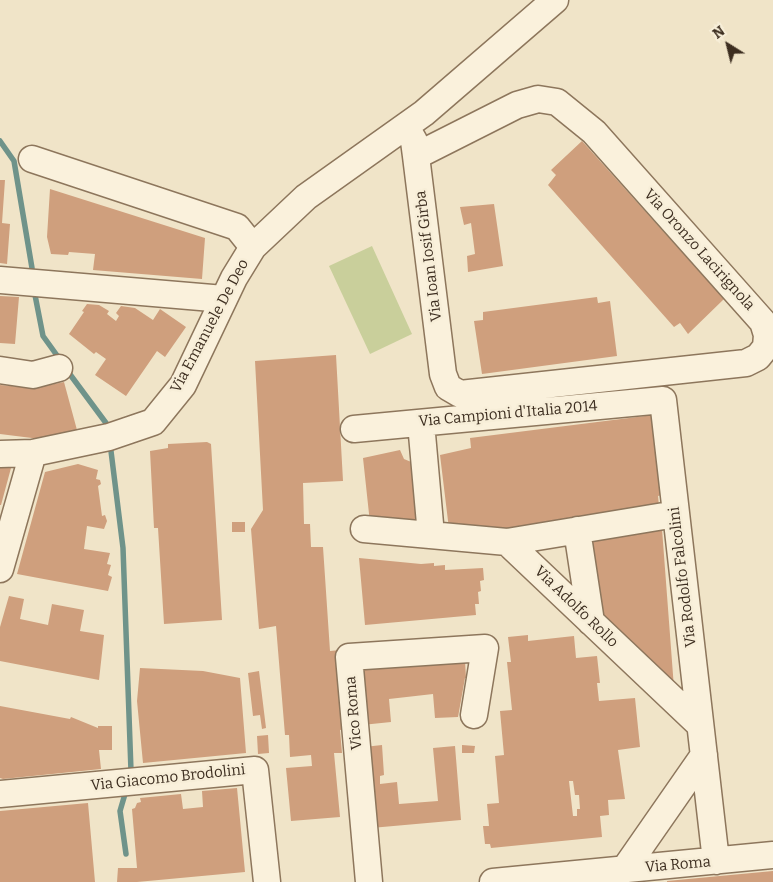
<!DOCTYPE html>
<style>
body{margin:0}
#map{position:relative;width:773px;height:882px;overflow:hidden;background:#f0e4c8;font-family:Bitter,serif}
canvas{display:block}
.north{position:absolute;left:703px;top:20px;width:50px;height:50px;-webkit-text-stroke:4px #f7eed8;paint-order:stroke;rotate:324deg;font-size:14px;font-weight:700;line-height:20px;text-align:center;color:#3d2e20}
.north::after{content:'';display:block;margin:auto;width:18px;height:22px;background:#3d2e20;clip-path:polygon(50% 0,100% 100%,50% 72%,0 100%)}
</style>
<div id="map">
<canvas width="773" height="882"></canvas>
<div class="north">N</div>
</div>
<script>
const context = document.querySelector('canvas').getContext('2d');
context.lineJoin = 'round';
function paint(path, color) { context.fillStyle = color; context.fill(path, 'evenodd'); }
const toPath = rows => new Path2D(rows.map(r => 'M' + r).join(''));
function stroke(path, color, width, dash) { context.strokeStyle = color; context.lineWidth = width; context.lineCap = dash ? 'butt' : 'round'; context.setLineDash(dash || []); context.stroke(path); }
function label(font, color, halo, rows, align = 'center') {
  context.font = font + ' Bitter,serif'; context.lineWidth = 5; context.setLineDash([]); context.textBaseline = 'middle'; context.strokeStyle = halo; context.fillStyle = color; for (const [text, x, y, turn = 0] of rows) {
    context.save(); context.translate(x, y); context.rotate((+turn || 0) * Math.PI / 180); context.textAlign = isNaN(turn) ? turn : align; if (halo) context.strokeText(text, 0, 0); context.fillText(text, 0, 0); context.restore();
  }
}
paint(toPath([
 [372,246,412,334,370,354,329,266]
]), '#c9cf9b');
stroke(toPath([
 [0,141,14,161,32,268],
 [35,295,43,336,61,361],
 [66,369,106,423,108,432],
 [110,443,123,548,131,771],
 [125,794,120,811,126,854]
]), '#6f938a', 5.5);
paint(toPath([
 [582,141,724,299,688,334,680,323,674,327,548,185,556,175,551,170],
 [0,180,5,180,2,223,10,224,7,264,0,263],
 [50,189,205,238,202,279,93,270,95,254,69,252,68,255,51,254,47,237],
 [494,204,503,266,468,272,467,256,475,254,471,223,464,225,460,207],
 [0,296,19,297,15,344,0,343],
 [597,297,598,303,610,301,617,356,482,374,474,321,483,320,483,312],
 [87,304,99,305,109,311,107,314,116,321,119,316,116,313,121,306,135,308,153,320,160,309,186,327,165,357,157,351,126,396,95,375,106,359,96,352,94,354,69,334,84,312,82,311],
 [336,355,343,481,303,483,304,524,310,524,311,547,323,547,330,651,340,650,346,729,340,730,342,753,334,753,340,817,291,821,286,768,312,766,311,755,290,757,289,735,285,735,276,626,259,629,251,529,263,510,255,361],
 [64,382,77,430,40,439,0,434,0,385,35,388],
 [653,415,665,494,658,496,659,506,511,534,449,529,440,455,471,448,470,438],
 [207,442,211,444,222,620,164,624,158,528,154,528,150,451,168,448,168,444],
 [400,450,404,459,416,464,416,525,370,523,363,458],
 [78,464,98,470,96,479,100,480,101,484,98,486,102,516,105,515,107,521,104,529,87,526,84,549,110,553,107,564,111,565,108,575,112,577,108,591,17,574,45,472],
 [0,467,11,468,1,505,0,505],
 [232,522,245,522,245,532,232,532],
 [662,529,674,688,599,615,588,540],
 [359,558,421,564,434,563,434,566,445,565,445,570,483,568,484,580,480,581,481,591,478,592,479,604,475,604,476,615,365,625],
 [9,596,24,599,20,619,48,625,52,604,84,610,80,631,104,635,99,680,0,661,0,627],
 [528,635,528,641,574,636,576,658,597,656,600,683,597,683,599,701,635,698,640,747,618,750,625,799,608,800,609,815,600,816,602,837,491,848,490,844,485,844,483,826,489,826,487,804,499,803,495,756,504,755,500,711,512,710,507,662,511,662,508,637],
 [569,781,573,781,575,795,579,795,580,809,577,809,577,816,573,816],
 [465,661,466,678,465,678,458,717,435,718,433,694,389,699,391,722,362,725,357,670],
 [140,668,203,671,240,678,246,753,143,763,137,701],
 [259,671,266,728,262,729,260,715,253,716,248,673],
 [0,706,70,719,71,717,98,728,98,726,112,726,112,750,99,750,101,769,3,779,0,778],
 [268,735,269,753,258,754,257,736],
 [382,745,384,775,380,776,380,784,397,782,399,804,438,801,433,748,455,746,461,820,371,828,364,747],
 [462,745,475,746,474,753,462,753],
 [237,788,245,872,137,882,117,882,118,868,137,868,132,809,135,808,137,803,141,802,140,798,181,794,183,809,203,807,202,791],
 [88,803,95,882,0,882,0,811],
 [773,871,773,882,667,882,667,881]
]), '#cf9f7d');
const minor = toPath([
 [406,127,414,141,416,156,443,374,448,387,460,394,746,363,758,357,766,347,767,335,763,322,594,132,557,102,538,99,517,105,416,156],
 [32,159,237,227,253,247],
 [0,280,224,299],
 [0,370,33,375,59,368],
 [421,423,431,535],
 [354,429,663,400,716,861],
 [0,454,33,453,109,437,153,422,183,385,234,278,253,247,306,197,424,113,555,0],
 [364,529,507,542,676,514],
 [577,530,591,622],
 [507,542,700,725],
 [0,569,33,453],
 [0,794,255,770,267,882],
 [624,870,704,755],
 [369,882,349,657,485,648,474,715],
 [493,882,773,855]
]);
stroke(minor, '#8d765c', 29);
stroke(minor, '#faf1dc', 26);
label('15px', '#3d2e20', '#f7eed8', [
 ["Via Oronzo Lacirignola",699,250,48],
 ["Via Ioan Iosif Girba",429,256,-97],
 ["Via Emanuele De Deo",210,326,-62],
 ["Via Campioni d'Italia 2014",508,414,-5],
 ["Via Rodolfo Falcolini",683,577,-97],
 ["Via Adolfo Rollo",576,607,44],
 ["Vico Roma",354,713,-95],
 ["Via Giacomo Brodolini",168,778,-6],
 ["Via Roma",678,865,-5]
]);
</script>
